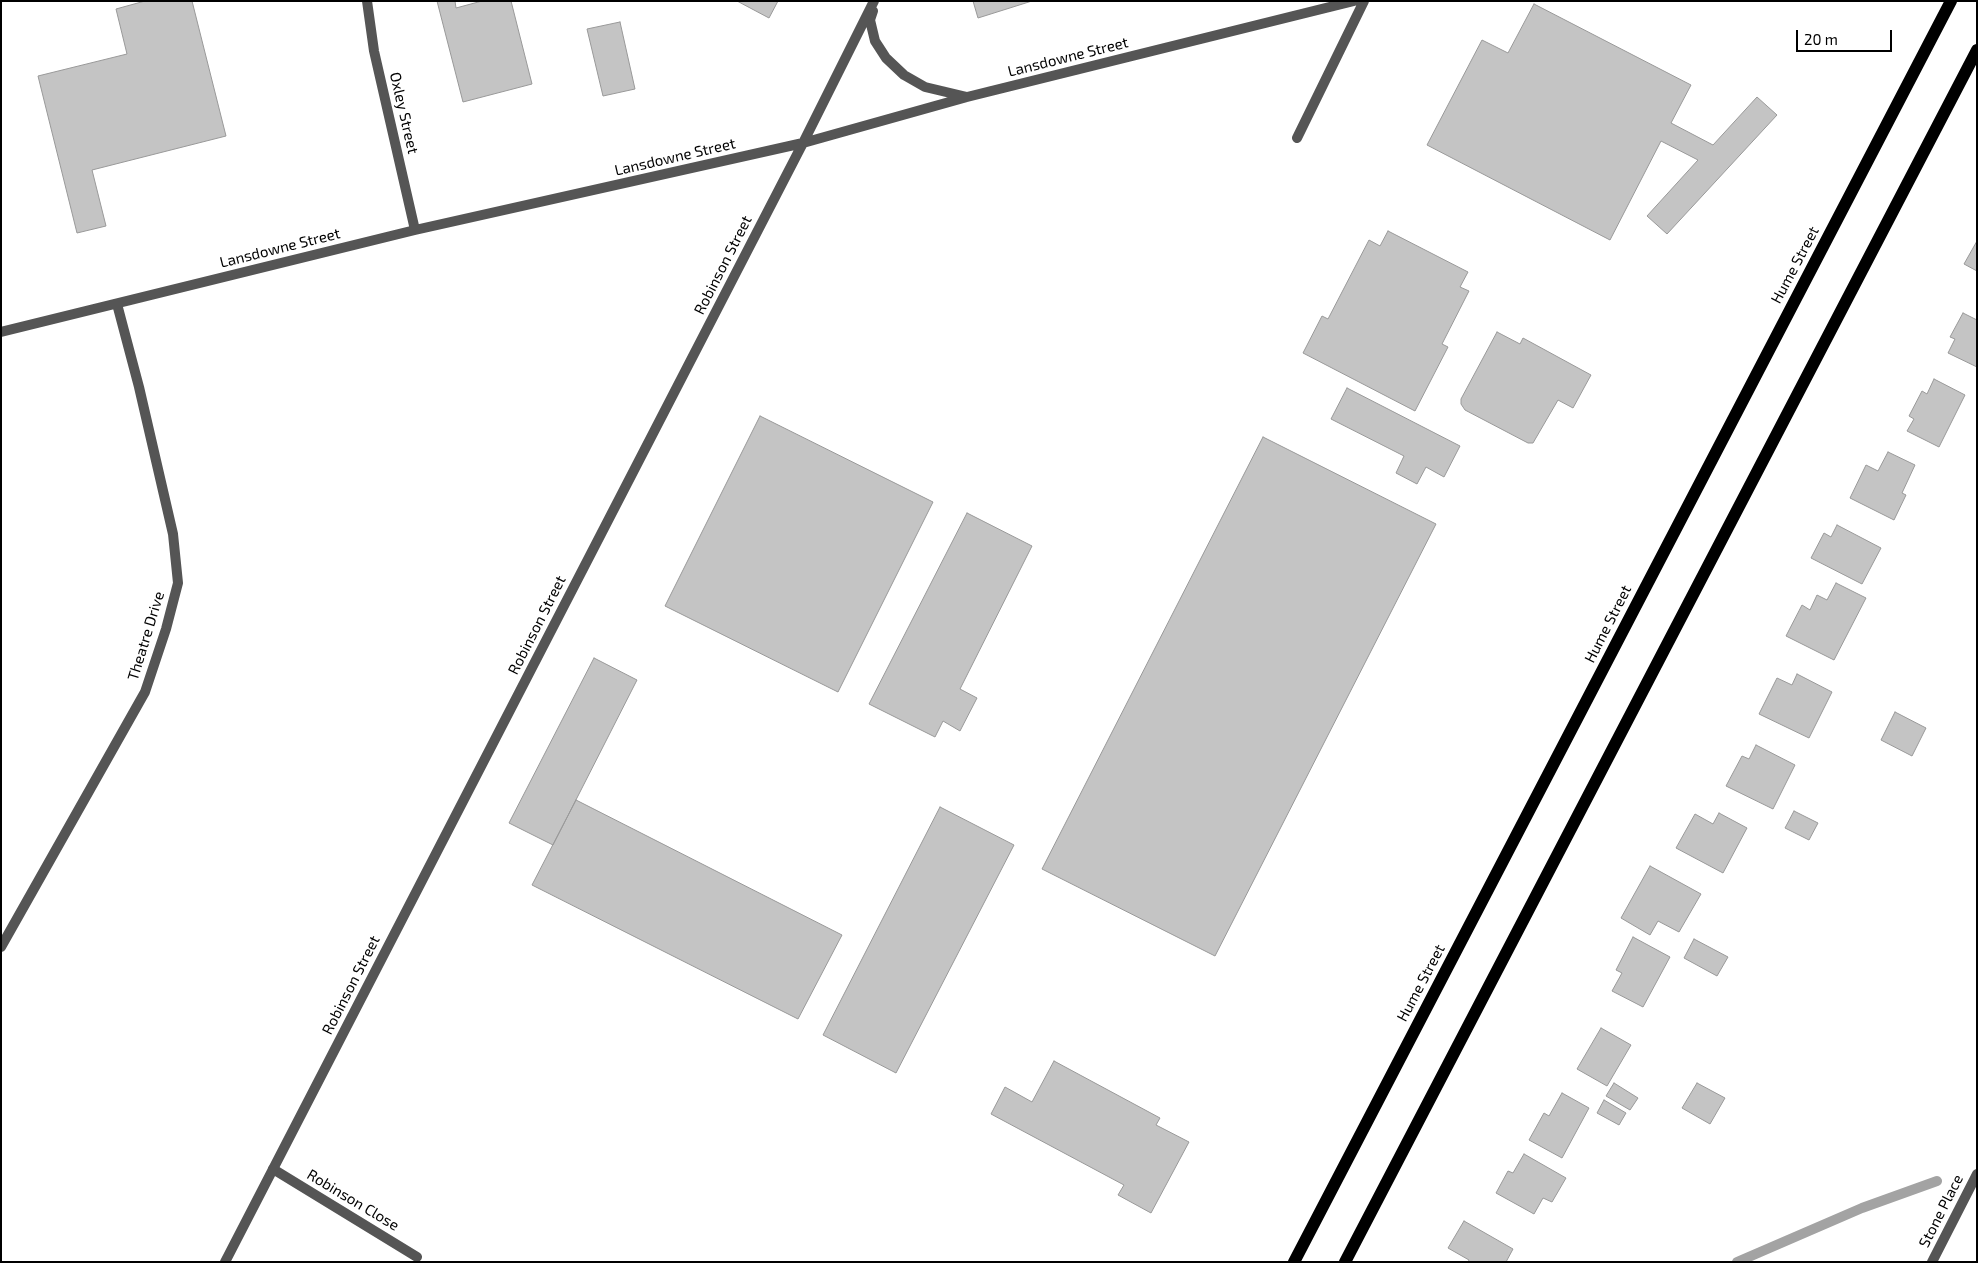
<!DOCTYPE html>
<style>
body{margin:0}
#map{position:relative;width:1978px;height:1263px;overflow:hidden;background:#fff;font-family:"Exo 2",sans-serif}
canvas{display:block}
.frame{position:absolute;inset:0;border:2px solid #000;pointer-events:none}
.scale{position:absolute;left:1796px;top:30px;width:96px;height:22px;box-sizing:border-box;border:2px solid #000;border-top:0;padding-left:6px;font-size:15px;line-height:18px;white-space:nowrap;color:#000;-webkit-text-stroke:4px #fff;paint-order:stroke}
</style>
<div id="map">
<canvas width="1978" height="1263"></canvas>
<div class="frame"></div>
<div class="scale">20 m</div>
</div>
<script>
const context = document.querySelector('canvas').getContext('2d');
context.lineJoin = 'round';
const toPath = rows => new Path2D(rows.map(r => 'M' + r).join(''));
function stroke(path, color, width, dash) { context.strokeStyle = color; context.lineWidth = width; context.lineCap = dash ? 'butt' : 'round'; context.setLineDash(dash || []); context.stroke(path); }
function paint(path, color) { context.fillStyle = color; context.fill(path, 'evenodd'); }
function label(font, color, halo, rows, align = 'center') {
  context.font = font + ' "Exo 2",sans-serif'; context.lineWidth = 4; context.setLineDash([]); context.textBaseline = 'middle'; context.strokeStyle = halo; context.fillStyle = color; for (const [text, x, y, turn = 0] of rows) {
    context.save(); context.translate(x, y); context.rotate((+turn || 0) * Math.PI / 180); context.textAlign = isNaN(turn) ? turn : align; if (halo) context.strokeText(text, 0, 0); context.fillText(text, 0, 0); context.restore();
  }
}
stroke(toPath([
 [1737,1262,1862,1208,1937,1181]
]), '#a3a3a3', 10);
const building = toPath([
 [145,1,192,1,226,136,92,170,106,226,77,233,38,76,127,54,116,9,145,1],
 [437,1,455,1,456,8,482,1,511,1,532,84,463,102,437,1],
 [737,1,778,1,769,18,737,1],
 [973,1,1032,1,978,18,973,1],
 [1534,4,1691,85,1671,123,1713,145,1757,97,1777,115,1667,234,1647,216,1698,160,1661,141,1610,240,1427,145,1482,40,1508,53,1534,4],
 [620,22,635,89,603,96,587,29,620,22],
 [1388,231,1468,272,1460,287,1469,291,1442,344,1448,347,1415,411,1303,353,1322,316,1328,319,1369,240,1380,246,1388,231],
 [1977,241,1977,271,1964,264,1977,241],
 [1963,313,1977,320,1977,367,1948,353,1955,339,1950,337,1963,313],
 [1497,332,1520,344,1523,338,1591,375,1573,408,1558,400,1533,443,1528,443,1465,410,1461,404,1461,399,1497,332],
 [1934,379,1965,395,1939,447,1907,431,1914,419,1909,416,1922,391,1927,394,1934,379],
 [1347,388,1460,446,1444,477,1426,467,1417,484,1396,473,1404,456,1331,419,1347,388],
 [760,416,933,502,838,692,665,606,760,416],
 [1263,437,1436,524,1215,956,1042,869,1263,437],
 [1888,452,1915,465,1902,493,1906,495,1894,520,1850,498,1866,465,1878,471,1888,452],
 [967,513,1032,546,960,689,977,698,960,731,943,721,935,737,869,704,967,513],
 [1837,525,1881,548,1862,584,1811,558,1824,533,1831,537,1837,525],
 [1836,583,1866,598,1834,660,1786,636,1802,605,1810,610,1817,595,1827,600,1836,583],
 [594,658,637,680,553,845,509,823,594,658],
 [1797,674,1832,692,1809,738,1759,714,1777,678,1792,685,1797,674],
 [1895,712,1926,728,1912,756,1881,740,1895,712],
 [1756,745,1795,765,1773,809,1726,786,1742,756,1749,759,1756,745],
 [576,800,842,935,798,1019,532,885,576,800],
 [940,807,1014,845,896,1073,823,1035,940,807],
 [1794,811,1818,823,1809,840,1785,828,1794,811],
 [1719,813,1747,828,1723,873,1676,848,1695,814,1713,824,1719,813],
 [1650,866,1701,894,1679,932,1658,921,1650,935,1621,918,1650,866],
 [1633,937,1670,957,1643,1007,1612,991,1622,973,1616,970,1633,937],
 [1694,939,1728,957,1717,976,1684,958,1694,939],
 [1601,1028,1631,1045,1607,1086,1577,1069,1601,1028],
 [1054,1061,1160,1118,1156,1125,1189,1142,1151,1213,1118,1195,1124,1185,991,1114,1005,1087,1032,1102,1054,1061],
 [1614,1083,1638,1098,1630,1110,1606,1096,1614,1083],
 [1697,1083,1725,1098,1710,1124,1682,1108,1697,1083],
 [1562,1093,1589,1108,1562,1158,1529,1140,1544,1113,1549,1116,1562,1093],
 [1604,1100,1626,1113,1619,1125,1597,1113,1604,1100],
 [1524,1154,1566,1178,1552,1202,1543,1198,1534,1214,1496,1193,1508,1171,1513,1173,1524,1154],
 [1464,1221,1513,1249,1506,1262,1468,1262,1469,1260,1448,1248,1464,1221]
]);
paint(building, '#c4c4c4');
stroke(building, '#999', 1);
stroke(toPath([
 [273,1169,417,1257]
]), '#555', 10);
stroke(toPath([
 [367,1,374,51,415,230],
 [873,11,870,20,875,41,886,58,904,75,925,87,967,97],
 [1297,138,1364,1],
 [1,332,415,230,803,143,967,97,1354,1],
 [1,947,145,692,166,629,178,583,173,534,139,387,117,304],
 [225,1262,803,143,874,1],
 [1932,1262,1977,1174]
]), '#555', 10);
stroke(toPath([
 [1294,1262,1951,1],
 [1345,1262,1977,50]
]), '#000', 12);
label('15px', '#000', '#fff', [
 ["Lansdowne Street",1068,57,-14],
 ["Oxley Street",404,113,77],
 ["Lansdowne Street",675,157,-13],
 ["Lansdowne Street",280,248,-14],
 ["Robinson Street",723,265,-63],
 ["Hume Street",1795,265,-62],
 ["Hume Street",1608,624,-63],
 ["Robinson Street",537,625,-63],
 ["Theatre Drive",146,636,-73],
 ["Hume Street",1421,983,-62],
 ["Robinson Street",351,985,-63],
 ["Robinson Close",353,1200,31],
 ["Stone Place",1941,1211,-63]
]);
</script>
